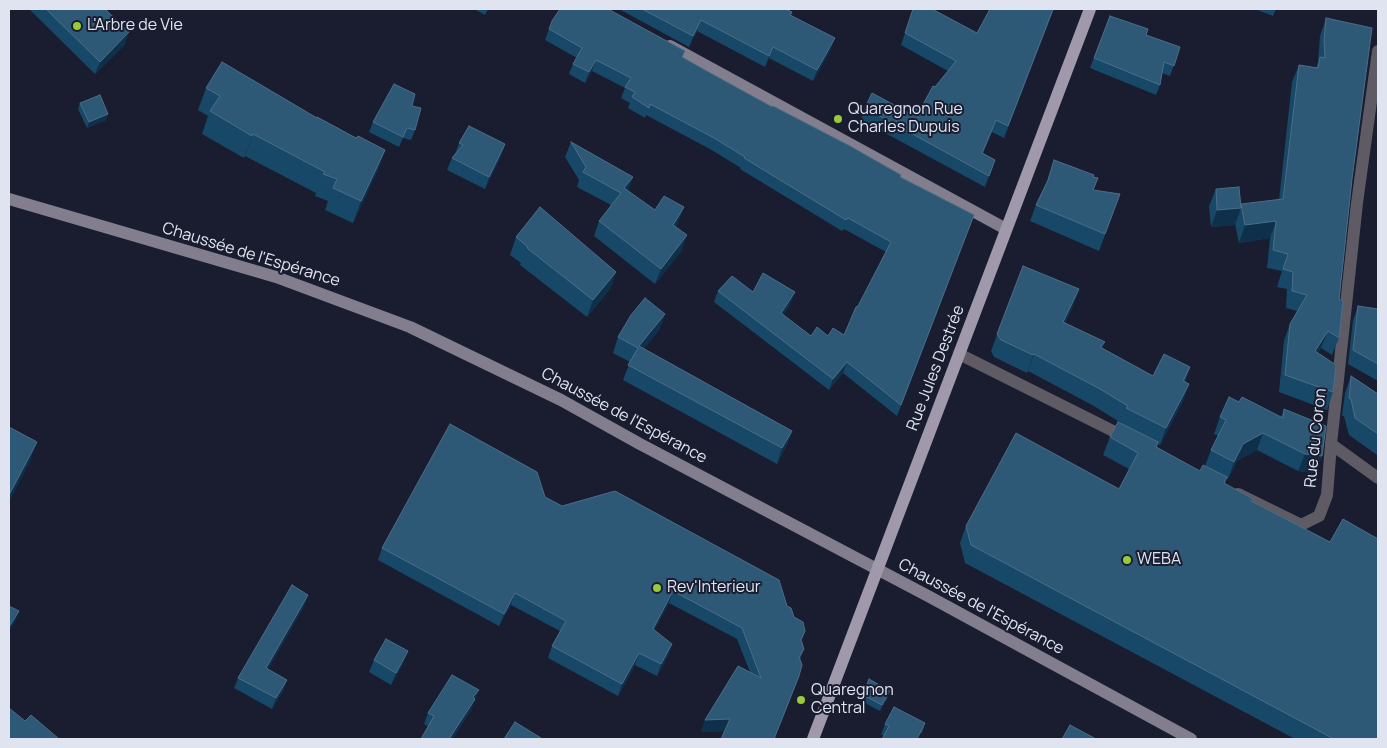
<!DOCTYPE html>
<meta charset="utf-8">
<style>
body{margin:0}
#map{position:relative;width:1387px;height:748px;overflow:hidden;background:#191d2f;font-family:Manrope,sans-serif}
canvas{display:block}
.frame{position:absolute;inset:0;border:10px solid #e0e4f0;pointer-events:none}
</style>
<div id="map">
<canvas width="1387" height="748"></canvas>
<div class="frame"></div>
</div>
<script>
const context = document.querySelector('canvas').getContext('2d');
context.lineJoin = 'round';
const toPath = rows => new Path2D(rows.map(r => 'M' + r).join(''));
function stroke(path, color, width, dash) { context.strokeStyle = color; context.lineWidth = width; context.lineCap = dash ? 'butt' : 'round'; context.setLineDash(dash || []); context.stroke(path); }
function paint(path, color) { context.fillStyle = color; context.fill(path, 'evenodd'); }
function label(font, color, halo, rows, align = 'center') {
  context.font = font + ' Manrope,sans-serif'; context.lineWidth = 4; context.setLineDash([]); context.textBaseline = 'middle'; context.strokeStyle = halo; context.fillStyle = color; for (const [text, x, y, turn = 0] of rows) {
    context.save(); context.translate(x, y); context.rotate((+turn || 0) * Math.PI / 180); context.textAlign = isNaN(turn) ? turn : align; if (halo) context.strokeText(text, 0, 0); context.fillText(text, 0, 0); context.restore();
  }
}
stroke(toPath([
 [959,354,1129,439],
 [1331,444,1378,478],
 [1238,494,1301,525,1319,516,1327,495,1331,444,1357,203,1378,51]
]), '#5f5b65', 12);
stroke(toPath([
 [670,46,1006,229],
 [9,199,276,277,410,327,561,400,640,444,928,596,1191,739]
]), '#837e8d', 12);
stroke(toPath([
 [813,739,1090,9]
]), '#a099ac', 12);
paint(toPath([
 [29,9,105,9,125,44,95,74],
 [474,9,488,9,485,15],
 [619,9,785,9,792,12,791,15,831,49,813,81,769,58,765,67,697,31,689,47],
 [913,9,977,33,1054,9,1004,138,992,132,983,153,995,160,985,187,861,120,865,108,909,113,921,108,935,87,948,71,901,45],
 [1255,9,1276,9,1273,16],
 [1110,16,1146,35,1180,47,1170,76,1162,73,1160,85,1156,95,1090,68],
 [1326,18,1352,179,1339,300,1339,338,1332,355,1321,348,1318,353,1333,392,1327,410,1279,392,1284,341,1290,324,1297,311,1286,308,1287,289,1277,287,1282,271,1267,268,1270,238,1239,243,1235,224,1235,225,1211,227,1209,206,1216,189,1241,205,1279,200,1292,82,1299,65,1316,68,1318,62,1320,36],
 [552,21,683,58,900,177,974,215,897,416,843,373,829,390,714,302,718,291,753,292,791,303,783,315,811,336,844,335,886,252,844,229,842,231,740,169,741,168,710,149,646,115,645,118,628,108,630,103,621,98,625,88,592,71,585,83,569,74,573,64,577,58,545,40],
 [206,88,316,118,317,117,356,138,385,150,377,172,353,223,325,210,328,201,315,196,316,193,245,156,244,158,202,134,208,116,198,110],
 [80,103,106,120,87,128,78,109],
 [412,106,415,130,411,140,403,138,399,147,369,132,373,122],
 [571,142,628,191,655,210,684,207,676,227,682,250,655,284,594,236,599,221,611,205,577,187,579,180,565,157],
 [459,143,505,144,501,156,485,189,447,170,452,158,455,154],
 [1054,160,1093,177,1093,190,1120,194,1099,251,1030,221,1036,205,1046,185],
 [516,237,616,272,610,289,587,317,520,265,521,263,510,255],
 [1023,266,1079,289,1073,306,1065,323,1105,342,1102,348,1153,376,1190,367,1185,381,1189,384,1183,401,1160,445,1158,444,1157,447,1200,471,1205,466,1211,450,1218,436,1214,434,1220,417,1239,402,1281,417,1284,409,1322,456,1315,473,1298,471,1257,450,1237,461,1228,479,1226,479,1225,484,1253,499,1252,501,1378,739,1295,739,965,563,960,543,966,526,1119,489,1129,469,1103,455,1110,437,1121,423,1094,406,1028,371,1027,373,994,357,991,351],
 [1358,306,1378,309,1378,381,1348,364,1353,320],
 [665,314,659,330,644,349,792,431,786,447,777,464,623,380,630,362,613,353,618,337],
 [1351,376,1378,394,1378,453,1377,455,1349,435,1344,416,1342,416,1345,393],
 [545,497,562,506,787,606,804,649,800,660,725,731,701,732,705,720,750,672,737,639,669,603,654,630,668,656,657,676,635,665,618,696,548,658,552,646,560,631,511,605,499,626,378,560,382,548],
 [304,606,268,669,287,680,283,691,272,709,234,688,238,678],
 [374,660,404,662,391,685,369,672],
 [869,679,888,697,880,711,861,701],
 [475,701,473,703,471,710,452,739,421,739,428,726,424,724,428,713],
 [925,723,922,733,883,735,881,735,885,724]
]), '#184867');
paint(toPath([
 [701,20,697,31,689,47,693,36],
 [129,32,125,44,95,74,100,62],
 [835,38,831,49,813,81,817,70],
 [773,47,769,58,765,67,769,56],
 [596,60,592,71,585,83,589,72],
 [108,114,106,120,87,128,89,122],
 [253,134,245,156,244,158,252,136],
 [505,144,501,156,485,189,489,177],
 [385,150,377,172,353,223,361,201],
 [633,177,628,192,624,188],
 [684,207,678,222,668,240,673,225],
 [1241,208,1235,225,1211,227,1217,210],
 [1276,221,1270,238,1239,243,1245,225],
 [687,235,682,250,655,284,661,269],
 [616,272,610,289,587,317,593,300],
 [1079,289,1073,306,1057,340,1063,322],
 [795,292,791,303,777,324,781,313],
 [665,314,659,330,634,362,639,346],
 [1328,331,1321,348,1309,368,1315,351],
 [1034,354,1028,371,1027,373,1033,355],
 [847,362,843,373,829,390,833,379],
 [1189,384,1183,401,1160,445,1166,428],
 [792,431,786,447,777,464,782,448],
 [1263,433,1257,450,1237,461,1228,479,1234,462,1243,444],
 [37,442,29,464,9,502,9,495],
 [1305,454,1322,456,1315,473,1298,471],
 [673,591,669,603,648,641,653,629],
 [515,593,511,605,499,626,504,614],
 [308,595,304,606,262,679,266,668],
 [19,611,15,622,9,631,9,627],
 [672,644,668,656,657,676,661,664],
 [408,651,404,662,391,685,396,673],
 [639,653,635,665,618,696,622,684],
 [287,680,283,691,272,709,276,698],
 [479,690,471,710,452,739,449,739,473,697],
 [890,691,888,697,880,711,882,705],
 [730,719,726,731,701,732,705,720]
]), '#0f304b');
const building = toPath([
 [46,9,105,9,129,32,100,62,46,9],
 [560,9,608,9,685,51,682,57,703,69,772,107,773,106,850,146,901,175,900,177,974,215,901,405,847,362,833,379,718,291,732,276,753,292,763,273,795,292,781,313,811,336,817,327,828,336,833,328,844,335,856,307,858,306,891,242,848,218,846,220,744,158,745,157,714,138,650,104,649,108,632,97,635,92,625,87,631,78,596,60,589,72,573,64,582,48,549,29,552,21,560,9],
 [642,9,785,9,792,12,790,15,835,38,817,70,773,47,769,56,701,20,693,36,642,9],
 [913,9,932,9,977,33,990,9,1053,9,1008,126,996,120,982,153,995,160,989,176,865,108,872,93,909,113,914,104,921,108,933,86,935,87,956,61,905,33,913,9],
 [1110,16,1148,29,1146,35,1180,47,1174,66,1164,62,1160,85,1094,58,1110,16],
 [1326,18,1372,28,1352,179,1339,300,1343,300,1339,338,1328,331,1315,351,1336,365,1333,392,1285,375,1290,324,1307,295,1292,291,1293,272,1283,269,1288,254,1273,250,1276,221,1245,225,1241,204,1283,199,1299,65,1318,68,1320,57,1325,58,1324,41,1326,18],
 [222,62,317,118,317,117,356,138,358,136,385,150,361,201,333,188,337,179,323,174,325,172,253,134,252,136,210,111,220,96,206,88,222,62],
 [394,84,415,94,412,106,421,108,415,130,407,128,403,137,373,122,394,84],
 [100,95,108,114,89,122,80,103,100,95],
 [469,126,505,144,489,177,452,158,463,145,459,143,469,126],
 [571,142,633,177,624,188,655,210,664,196,684,207,673,225,687,235,661,269,599,221,621,193,583,172,586,167,571,142],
 [1054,160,1094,175,1093,177,1098,178,1093,190,1120,194,1105,234,1036,205,1048,180,1054,160],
 [1239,187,1241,208,1217,210,1216,189,1239,187],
 [540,207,616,272,593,300,527,248,528,247,516,237,540,207],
 [1023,266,1079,289,1063,322,1105,342,1100,347,1153,376,1164,354,1190,367,1183,381,1189,384,1166,428,1126,408,1128,406,1100,389,1034,354,1033,355,1001,340,997,334,1023,266],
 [645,298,665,314,639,346,792,431,782,448,628,365,638,348,618,337,631,315,645,298],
 [1358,306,1378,309,1378,364,1353,350,1358,306],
 [1351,376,1378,394,1378,434,1355,418,1351,399,1349,398,1351,376],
 [1229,397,1239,402,1242,397,1283,418,1284,409,1326,426,1322,456,1305,454,1263,433,1243,444,1234,462,1211,450,1226,420,1220,417,1229,397],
 [1118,422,1158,442,1156,447,1200,471,1203,465,1227,477,1224,483,1253,499,1251,501,1330,542,1343,519,1378,539,1378,739,1334,739,971,545,966,526,1016,433,1119,489,1138,453,1110,437,1118,422],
 [450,424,537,472,545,497,562,506,615,491,779,580,787,606,791,608,794,617,803,622,805,631,801,640,804,649,799,657,802,665,799,676,774,739,721,739,730,719,705,720,738,666,761,678,742,628,673,591,653,629,672,644,661,664,639,653,622,684,552,646,566,621,515,593,504,614,382,548,450,424],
 [9,427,37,442,9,495,9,427],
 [292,585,308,595,266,668,287,680,276,698,238,678,292,585],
 [9,606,19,611,9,627,9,606],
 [386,639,408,651,396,673,374,660,386,639],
 [452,675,479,690,473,697,475,699,449,739,421,739,434,716,428,713,452,675],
 [869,679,890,691,882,705,863,695,869,679],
 [894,707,925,723,917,739,882,739,889,726,885,724,894,707],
 [9,708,25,721,31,715,59,739,9,739,9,708],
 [515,722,541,738,540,739,504,739,515,722],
 [1070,725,1096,739,1062,739,1070,725]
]);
paint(building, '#2e5976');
stroke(building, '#4a6e89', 1);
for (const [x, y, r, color] of [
 [77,26,5,"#98cb37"],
 [838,119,5,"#98cb37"],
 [1127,560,5,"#98cb37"],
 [657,588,5,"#98cb37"],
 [801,700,5,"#98cb37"]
]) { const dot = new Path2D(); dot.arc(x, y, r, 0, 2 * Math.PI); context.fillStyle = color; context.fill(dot); stroke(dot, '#191d2f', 2); }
label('16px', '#e0e4f0', '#191d2f', [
 ["L'Arbre de Vie",87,26],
 ["Quaregnon Rue",848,110],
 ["Charles Dupuis",848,128],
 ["WEBA",1137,560],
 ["Rev'Interieur",667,588],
 ["Quaregnon",811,691],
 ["Central",811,709]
], 'left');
label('16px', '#e0e4f0', '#191d2f', [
 ["Chaussée de l'Espérance",251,255,17],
 ["Rue Jules Destrée",936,368,-69],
 ["Chaussée de l'Espérance",624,416,28],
 ["Rue du Coron",1316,438,-84],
 ["Chaussée de l'Espérance",981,607,28]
]);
</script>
